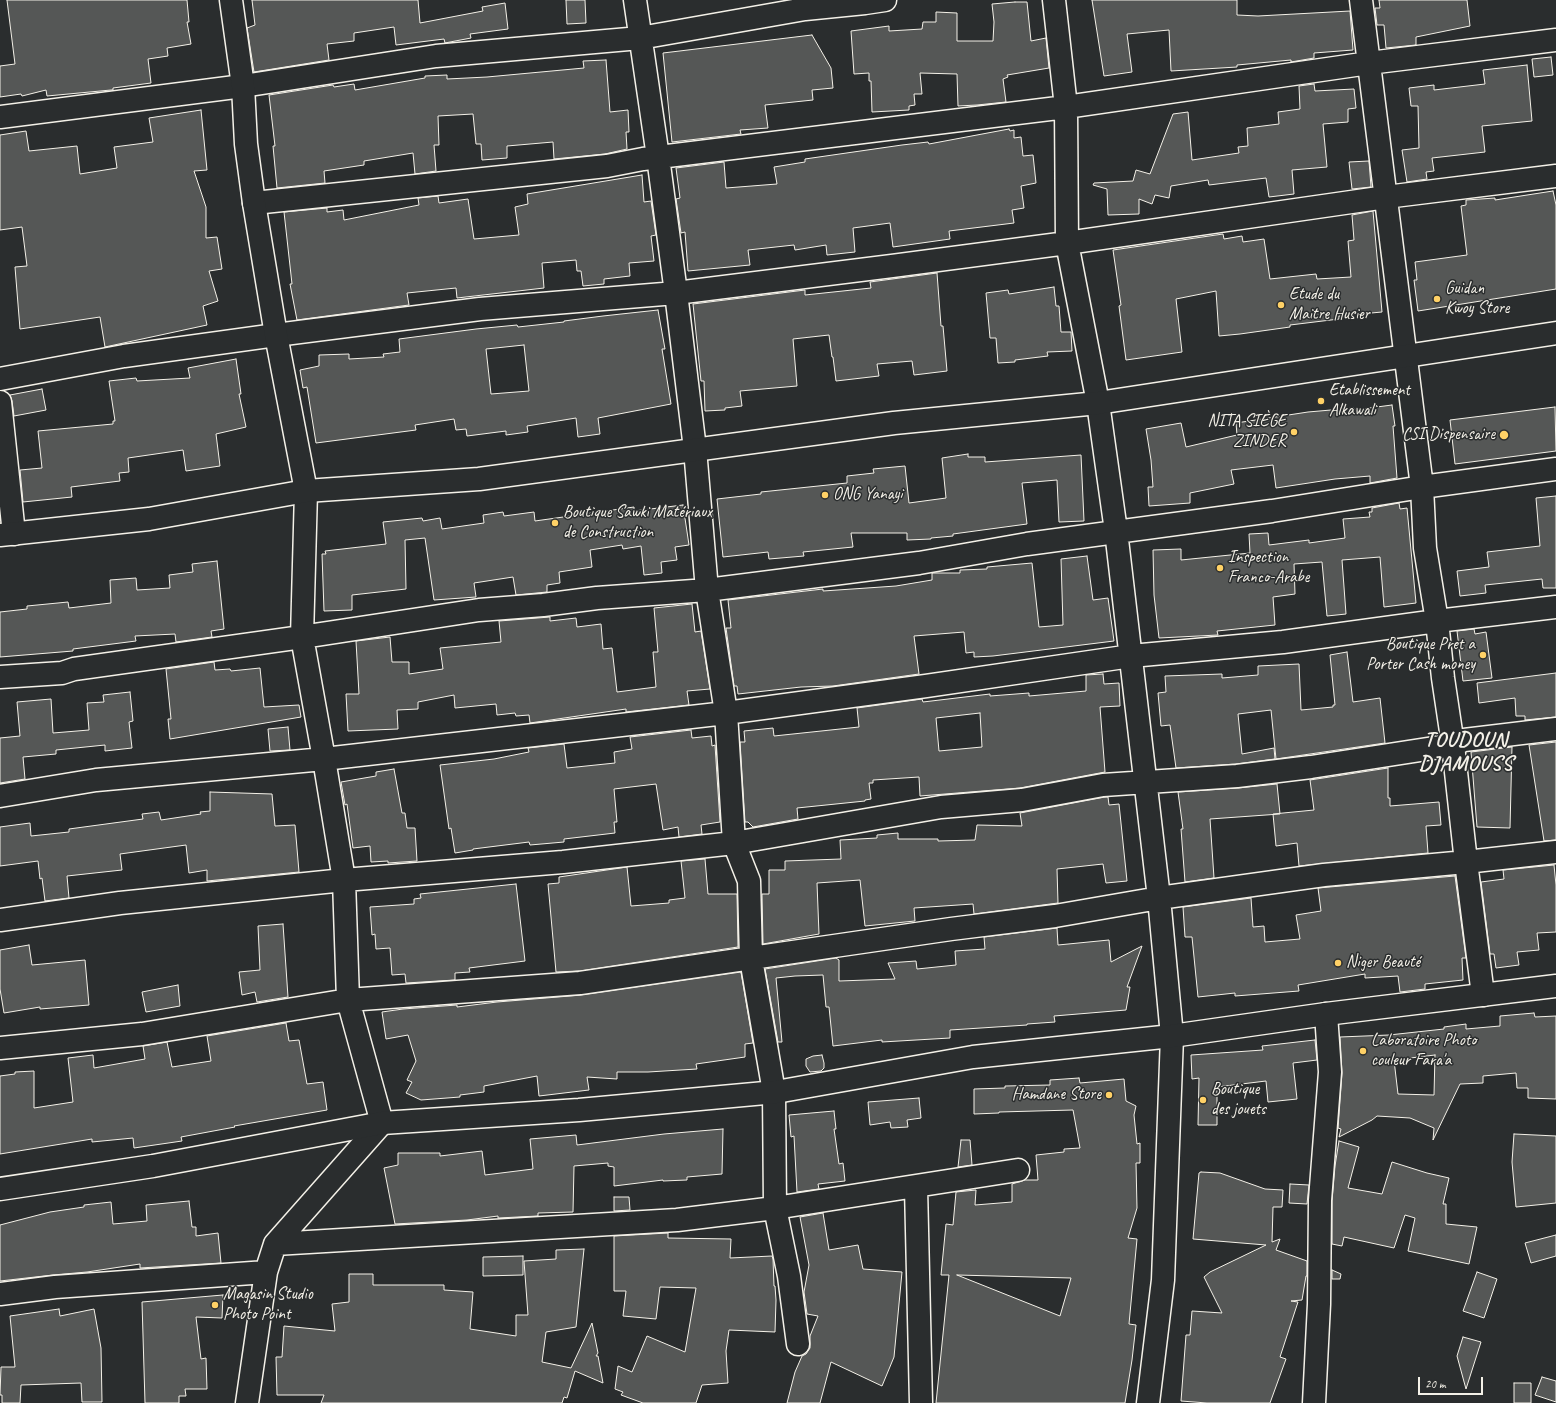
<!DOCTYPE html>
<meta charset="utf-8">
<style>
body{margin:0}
#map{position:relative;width:1556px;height:1403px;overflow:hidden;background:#2a2d2e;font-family:Caveat,sans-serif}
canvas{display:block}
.scale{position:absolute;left:1418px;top:1377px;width:65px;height:18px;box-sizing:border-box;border:2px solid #f4f1e8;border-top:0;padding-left:5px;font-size:12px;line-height:14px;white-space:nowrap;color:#f4f1e8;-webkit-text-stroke:3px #2a2d2e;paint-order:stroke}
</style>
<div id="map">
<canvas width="1556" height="1403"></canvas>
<div class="scale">20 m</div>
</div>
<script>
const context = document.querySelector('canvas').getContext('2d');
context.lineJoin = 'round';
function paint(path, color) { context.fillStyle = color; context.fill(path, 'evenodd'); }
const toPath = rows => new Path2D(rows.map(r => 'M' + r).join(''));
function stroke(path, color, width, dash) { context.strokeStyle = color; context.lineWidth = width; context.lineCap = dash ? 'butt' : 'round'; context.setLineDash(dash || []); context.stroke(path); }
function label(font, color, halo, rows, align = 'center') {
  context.font = font + ' Caveat,sans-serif'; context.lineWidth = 3; context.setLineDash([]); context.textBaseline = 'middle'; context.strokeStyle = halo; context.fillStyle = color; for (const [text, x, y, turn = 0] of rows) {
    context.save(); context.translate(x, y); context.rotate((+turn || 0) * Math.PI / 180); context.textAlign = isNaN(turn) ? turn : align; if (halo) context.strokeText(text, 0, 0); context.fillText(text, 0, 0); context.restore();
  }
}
const building = toPath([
 [7,0,187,0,189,22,187,22,191,44,167,48,168,56,148,59,151,83,113,88,113,90,111,90,47,96,46,90,22,96,21,94,0,97,0,66,15,64,7,0],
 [252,0,418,0,420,23,483,11,482,7,505,3,508,29,470,34,471,38,450,42,445,43,444,39,396,45,394,27,354,33,354,41,327,44,329,60,254,72,247,28,255,25,252,0],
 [566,0,585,0,586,23,567,24,566,0],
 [1092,0,1237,0,1237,15,1258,16,1350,11,1353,50,1314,53,1314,58,1291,62,1291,60,1237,65,1237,67,1171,71,1169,30,1127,34,1132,72,1104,76,1092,0],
 [1379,0,1467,0,1470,26,1416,37,1416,45,1386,48,1384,25,1377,25,1375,8,1380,8,1379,0],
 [1015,2,1027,2,1031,41,1046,38,1049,68,1007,75,1008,77,1003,79,1006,102,977,105,958,106,957,74,920,73,922,94,914,94,915,105,909,106,909,110,872,112,871,81,869,81,869,73,854,74,851,31,889,26,889,31,922,29,923,22,936,22,936,12,957,13,957,41,993,41,994,22,992,4,1015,2],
 [812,35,831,68,833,88,812,90,813,100,765,105,768,128,740,130,741,134,672,142,663,53,812,35],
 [1551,57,1553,75,1534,77,1532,59,1551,57],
 [606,60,610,112,628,110,629,132,626,132,627,149,605,154,554,159,553,142,507,146,507,158,482,160,481,144,476,144,473,114,438,116,439,145,434,145,436,171,415,174,413,153,364,161,364,165,324,171,325,183,277,188,273,146,275,146,269,95,333,85,334,87,354,84,355,90,425,78,425,76,447,75,447,79,487,77,584,68,583,61,606,60],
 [1527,65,1532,121,1482,126,1485,152,1432,158,1434,171,1426,172,1427,179,1407,182,1402,150,1419,148,1418,106,1411,106,1409,88,1434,85,1434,90,1485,84,1483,70,1527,65],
 [1314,84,1315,91,1354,89,1356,108,1348,109,1348,122,1323,124,1327,167,1292,170,1294,194,1269,197,1266,178,1209,185,1208,180,1171,186,1169,198,1155,195,1152,204,1139,199,1139,214,1108,215,1107,189,1093,185,1094,183,1133,181,1136,170,1150,174,1173,114,1188,112,1192,160,1239,153,1238,147,1248,146,1247,128,1279,124,1278,112,1300,109,1299,86,1314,84],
 [201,110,207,170,194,171,206,207,206,238,217,237,222,269,209,271,218,301,203,306,207,325,105,347,100,317,20,329,15,267,27,266,22,227,0,230,0,135,26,131,29,151,77,146,80,174,117,168,114,147,153,142,149,118,201,110],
 [1009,129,1010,131,1014,130,1014,138,1021,137,1023,156,1033,155,1036,183,1021,186,1024,208,1012,210,1014,223,949,231,950,239,893,247,890,223,853,228,855,252,827,255,826,245,795,250,794,245,748,250,750,265,688,271,685,232,681,233,676,199,680,198,676,168,724,162,726,188,777,184,774,167,805,162,805,159,902,145,928,142,929,144,1009,129],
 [1369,161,1371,187,1352,189,1349,162,1369,161],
 [642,175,644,202,651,201,656,235,651,236,654,261,629,263,630,276,604,279,604,284,583,286,581,271,577,271,576,260,542,263,544,288,457,298,456,288,407,293,409,305,297,320,290,284,292,284,284,212,327,208,327,212,343,210,344,220,419,205,418,198,438,196,439,203,468,199,474,239,519,235,515,207,528,204,527,194,642,175],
 [1553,191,1556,205,1556,289,1418,311,1414,280,1417,280,1415,262,1467,255,1461,206,1466,205,1466,200,1495,198,1495,200,1553,191],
 [1373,211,1382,312,1339,316,1339,319,1290,325,1290,327,1240,334,1219,336,1216,291,1176,299,1182,352,1126,360,1119,306,1121,305,1113,250,1223,234,1224,239,1242,236,1243,242,1264,239,1270,279,1316,274,1317,279,1351,277,1348,241,1354,240,1352,215,1373,211],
 [937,273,941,326,943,326,947,371,914,375,912,361,877,364,879,376,836,381,833,357,832,357,829,335,793,339,797,386,740,391,742,406,725,408,725,410,705,411,704,381,701,381,693,304,805,290,805,295,871,288,870,282,937,273],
 [1054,287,1056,306,1059,306,1061,332,1071,332,1072,351,1047,352,1048,356,1015,360,1015,362,998,363,996,338,990,338,986,293,1008,290,1009,294,1054,287],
 [658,310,665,349,662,349,671,404,598,418,600,434,578,437,576,418,527,426,528,432,506,435,506,431,467,436,466,429,456,430,454,419,415,425,416,430,316,443,307,387,303,388,300,370,319,366,319,355,349,354,349,359,384,357,383,354,400,352,399,339,476,329,517,325,518,327,564,322,564,321,603,316,658,310],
 [524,345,529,391,491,394,486,349,524,345],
 [236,359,241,394,239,394,246,427,216,434,220,466,186,471,183,450,128,458,129,472,119,473,120,481,71,487,72,497,23,502,20,470,42,468,38,431,113,424,113,421,115,421,109,381,136,378,137,381,190,378,188,368,236,359],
 [42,389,46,410,14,416,12,401,10,395,42,389],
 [1392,405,1395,426,1393,426,1397,478,1370,483,1370,476,1335,479,1276,488,1273,465,1231,470,1234,484,1190,493,1190,503,1149,506,1148,487,1153,487,1151,460,1146,429,1181,423,1186,447,1237,435,1236,423,1308,412,1354,408,1354,410,1392,405],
 [1555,407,1556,451,1455,464,1450,420,1555,407],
 [968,454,968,457,985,457,985,462,1081,455,1084,521,1059,522,1057,480,1022,483,1027,524,953,534,953,536,931,538,931,539,907,540,907,533,851,533,853,547,803,552,804,556,769,559,768,552,723,557,717,499,761,494,761,492,847,483,847,476,874,473,873,469,905,466,909,503,946,498,942,458,968,454],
 [1556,496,1556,588,1543,588,1542,579,1485,585,1486,593,1460,596,1457,571,1489,567,1487,552,1540,546,1536,498,1556,496],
 [1399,503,1400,509,1407,508,1416,603,1384,607,1380,557,1342,560,1346,614,1327,616,1322,562,1294,564,1295,594,1273,597,1275,625,1217,631,1218,635,1159,638,1154,595,1153,550,1181,549,1181,560,1250,553,1249,534,1268,533,1269,545,1309,540,1309,543,1345,538,1343,519,1370,517,1369,512,1372,512,1372,508,1399,503],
 [683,505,689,545,675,547,677,560,661,562,662,573,644,575,641,546,623,549,622,545,590,550,592,567,559,572,560,583,547,585,547,592,516,595,513,577,474,583,476,597,434,600,425,538,405,540,406,589,352,595,352,610,324,611,322,554,326,554,325,551,386,544,383,522,422,518,423,521,440,518,442,529,484,523,483,515,503,512,504,516,534,512,535,521,634,507,634,511,683,505],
 [1087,556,1093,600,1108,598,1114,641,993,656,974,657,974,652,966,653,964,632,914,636,919,674,833,686,801,687,738,694,737,686,734,686,726,628,731,628,728,600,823,589,823,591,896,586,932,580,932,573,960,573,960,570,987,569,987,567,1032,563,1039,627,1063,625,1061,559,1087,556],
 [217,561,224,629,211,631,212,637,176,642,175,634,135,636,136,641,73,649,73,651,0,657,0,612,27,609,27,606,68,602,69,608,111,603,110,580,136,578,137,590,170,588,169,575,193,572,192,564,217,561],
 [692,604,695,632,701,631,710,689,687,691,689,705,626,712,626,709,530,723,529,715,516,716,515,713,497,715,496,704,455,708,454,695,418,702,418,709,397,710,398,729,348,731,346,694,359,694,356,641,390,637,392,662,409,662,409,674,443,669,440,648,501,642,499,621,550,617,550,621,576,618,577,627,601,624,603,649,612,648,617,692,656,687,653,652,658,652,654,608,692,604],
 [1474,629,1475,634,1486,632,1492,678,1463,681,1457,631,1474,629],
 [1347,652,1353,702,1380,698,1385,743,1276,759,1271,710,1238,714,1242,754,1274,748,1275,759,1236,764,1176,768,1170,725,1161,726,1158,693,1166,692,1165,676,1222,674,1222,678,1258,675,1258,666,1299,664,1301,710,1333,707,1333,705,1335,705,1330,655,1347,652],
 [214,662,215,670,230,669,231,671,260,668,264,707,299,705,301,717,170,739,168,719,171,719,166,669,214,662],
 [1556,673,1556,717,1525,720,1525,716,1516,716,1515,698,1479,703,1477,683,1556,673],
 [1103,674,1104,684,1119,683,1120,706,1100,707,1105,772,1020,788,920,796,919,777,873,780,873,783,869,783,871,799,865,800,865,801,797,808,798,819,753,827,748,822,745,822,740,742,745,742,744,731,773,728,774,736,859,727,857,708,922,699,923,702,990,694,990,696,1029,693,1029,696,1086,691,1086,675,1103,674],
 [980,713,982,747,939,751,936,718,980,713],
 [130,692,133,721,129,722,132,748,105,751,105,745,56,750,56,754,23,757,25,779,0,783,0,738,20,736,17,702,51,699,53,733,89,730,87,703,104,702,103,695,130,692],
 [288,727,290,750,270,751,268,729,288,727],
 [691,730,692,738,711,736,712,746,715,745,720,822,701,825,702,834,679,837,678,827,663,830,656,784,614,789,617,822,614,822,615,833,564,839,564,842,530,845,529,842,473,849,473,850,455,853,451,828,449,829,440,765,494,759,529,752,528,748,564,744,567,768,615,763,614,752,632,749,630,737,691,730],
 [1556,742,1556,840,1544,841,1529,745,1556,742],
 [1512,747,1510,828,1477,827,1471,752,1512,747],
 [1388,768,1388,798,1390,798,1390,806,1439,802,1441,825,1426,826,1428,853,1299,866,1297,843,1276,846,1273,814,1314,810,1310,780,1388,768],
 [394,769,402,813,405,813,407,828,415,828,417,861,388,863,388,861,371,862,370,846,353,848,347,804,345,805,341,782,376,776,376,772,394,769],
 [1277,784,1280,814,1210,819,1214,878,1185,882,1181,829,1183,829,1178,792,1238,788,1277,784],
 [210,792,272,794,275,826,295,825,299,872,207,881,207,870,189,873,186,845,120,854,122,870,67,876,69,898,45,901,42,878,40,879,38,861,0,866,0,827,30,823,31,836,69,832,69,829,143,819,142,814,159,812,161,820,201,814,200,812,210,811,210,792],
 [1105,797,1108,797,1109,805,1119,804,1127,881,1106,883,1103,864,1057,869,1058,903,974,914,973,904,914,908,915,921,865,926,860,880,817,883,819,934,763,944,762,894,769,894,769,870,785,870,785,861,841,859,840,840,877,838,877,835,898,833,898,839,938,839,938,841,975,840,977,825,1022,826,1020,813,1105,797],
 [705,859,708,894,737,894,738,947,579,971,556,972,548,884,559,883,559,877,627,867,631,906,669,903,669,900,685,898,681,861,705,859],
 [1554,865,1556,885,1556,932,1537,933,1539,950,1517,952,1519,965,1496,968,1494,954,1490,954,1481,882,1504,879,1503,870,1554,865],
 [1455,876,1466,958,1462,958,1463,980,1425,984,1425,989,1400,992,1398,976,1365,978,1365,974,1298,985,1299,991,1235,996,1235,993,1198,997,1192,937,1185,937,1183,907,1251,898,1253,927,1264,926,1265,942,1300,939,1296,915,1321,911,1318,888,1455,876],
 [516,884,525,961,469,968,470,972,455,973,455,980,406,983,405,974,392,975,390,948,376,949,375,934,372,935,370,907,414,904,414,899,421,898,420,894,516,884],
 [283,924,288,997,257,1002,255,992,242,995,239,972,260,970,258,926,283,924],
 [1057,928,1058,945,1109,940,1111,962,1142,946,1127,987,1130,987,1126,1010,1054,1016,1055,1022,1027,1024,1027,1025,950,1030,950,1038,882,1042,882,1040,833,1046,829,1007,826,1007,823,975,795,976,776,978,782,1042,778,1042,765,969,836,958,839,960,839,981,895,979,888,963,916,961,917,969,956,965,955,951,985,949,984,937,1057,928],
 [29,945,32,965,85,960,89,1005,40,1009,40,1007,4,1013,0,989,0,950,29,945],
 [741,972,753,1043,745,1044,745,1057,696,1064,697,1069,648,1072,617,1072,617,1079,587,1077,589,1090,539,1096,537,1076,484,1086,484,1092,460,1095,460,1097,421,1100,406,1093,412,1082,407,1080,416,1061,408,1035,386,1039,382,1012,403,1009,457,1005,457,1007,497,1002,582,995,741,972],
 [178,985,180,1006,146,1012,142,992,178,985],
 [1534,1013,1535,1017,1556,1016,1556,1099,1528,1098,1528,1088,1517,1088,1516,1073,1483,1076,1483,1083,1460,1084,1433,1140,1434,1128,1410,1118,1377,1116,1372,1120,1339,1137,1341,1129,1338,1128,1342,1073,1340,1037,1389,1035,1444,1029,1444,1027,1466,1024,1466,1029,1500,1026,1500,1016,1534,1013],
 [1435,1055,1434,1095,1398,1094,1394,1060,1435,1055],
 [286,1023,289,1041,299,1040,307,1084,323,1082,327,1110,234,1126,235,1127,181,1137,182,1141,134,1148,133,1138,92,1142,92,1139,0,1154,0,1076,15,1074,15,1072,34,1071,34,1108,73,1102,68,1058,93,1055,94,1068,145,1059,143,1046,167,1042,172,1067,211,1061,207,1036,286,1023],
 [1315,1040,1317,1060,1293,1063,1297,1099,1268,1102,1266,1081,1217,1087,1217,1125,1198,1125,1199,1078,1192,1079,1191,1055,1263,1050,1262,1046,1315,1040],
 [822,1055,824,1063,824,1068,821,1071,810,1072,806,1066,806,1059,813,1056,822,1055],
 [1079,1078,1080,1083,1124,1079,1126,1101,1136,1106,1134,1115,1137,1144,1140,1143,1140,1163,1136,1163,1137,1208,1128,1238,1137,1239,1129,1324,1136,1325,1132,1360,1125,1403,936,1403,949,1275,941,1275,946,1224,953,1225,956,1192,976,1190,975,1205,1012,1202,1012,1184,1025,1180,1038,1180,1036,1155,1064,1152,1064,1149,1080,1148,1073,1110,999,1112,999,1113,974,1114,974,1089,1005,1088,1005,1086,1050,1085,1050,1080,1079,1078],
 [957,1275,1071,1278,1060,1316,957,1275],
 [919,1098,921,1118,907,1120,908,1127,891,1128,890,1122,870,1125,868,1102,919,1098],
 [834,1111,836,1129,834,1129,839,1164,843,1163,845,1181,818,1184,819,1189,797,1192,794,1136,791,1137,789,1115,834,1111],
 [723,1129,722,1174,687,1177,687,1180,663,1181,663,1180,614,1186,614,1167,608,1166,608,1163,574,1166,573,1212,538,1213,538,1216,498,1218,498,1216,467,1220,395,1224,384,1168,398,1165,398,1153,440,1153,440,1156,482,1151,485,1175,533,1169,530,1139,576,1135,577,1145,664,1134,723,1129],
 [1514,1134,1556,1136,1556,1203,1516,1207,1512,1162,1514,1134],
 [961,1140,970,1140,972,1165,958,1167,961,1140],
 [1339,1141,1359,1147,1348,1188,1382,1194,1392,1162,1427,1173,1449,1178,1443,1204,1446,1204,1446,1224,1477,1227,1469,1264,1408,1251,1415,1218,1405,1215,1394,1248,1344,1237,1342,1246,1332,1244,1332,1201,1335,1166,1339,1141],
 [1201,1172,1220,1173,1265,1189,1283,1190,1282,1207,1273,1207,1272,1242,1280,1239,1276,1250,1307,1261,1307,1276,1306,1276,1302,1300,1291,1301,1298,1302,1280,1357,1286,1359,1270,1403,1207,1403,1181,1401,1186,1335,1190,1335,1192,1311,1222,1313,1204,1277,1210,1272,1266,1245,1193,1239,1199,1173,1201,1172],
 [1290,1184,1309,1185,1307,1204,1289,1203,1290,1184],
 [614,1197,629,1197,630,1210,614,1211,614,1197],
 [189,1201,192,1227,196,1227,196,1236,218,1233,221,1263,140,1268,140,1264,87,1272,53,1275,0,1281,0,1225,50,1212,84,1207,84,1205,111,1202,113,1224,147,1221,146,1205,189,1201],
 [823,1213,829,1250,858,1245,863,1269,902,1272,894,1357,882,1386,831,1362,820,1403,787,1403,795,1372,802,1356,806,1354,810,1348,810,1336,818,1316,807,1314,804,1292,809,1265,800,1217,823,1213],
 [668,1233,668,1238,731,1239,730,1258,772,1256,773,1259,774,1286,775,1286,776,1300,775,1332,729,1330,726,1351,728,1383,702,1385,696,1403,643,1403,621,1395,623,1392,615,1389,618,1366,632,1372,647,1336,685,1352,696,1288,660,1287,656,1319,623,1316,626,1291,614,1291,614,1236,668,1233],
 [1556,1235,1556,1256,1531,1263,1525,1243,1556,1235],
 [584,1249,576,1327,546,1332,542,1362,571,1368,592,1323,598,1353,596,1356,598,1356,603,1383,575,1371,567,1398,564,1397,562,1403,321,1403,324,1395,277,1395,276,1357,282,1357,284,1326,335,1331,332,1304,349,1302,349,1274,373,1274,373,1285,444,1285,444,1290,473,1292,470,1329,516,1336,516,1315,528,1315,524,1261,556,1259,556,1250,584,1249],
 [523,1256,523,1275,483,1276,483,1257,523,1256],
 [1332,1270,1341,1274,1340,1279,1332,1279,1332,1270],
 [1477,1272,1497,1279,1484,1318,1463,1311,1477,1272],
 [223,1295,222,1318,196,1317,201,1359,206,1358,207,1389,185,1389,186,1396,179,1396,179,1403,145,1403,142,1302,223,1295],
 [59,1309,60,1316,94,1309,101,1348,102,1402,82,1402,81,1383,21,1385,20,1403,2,1403,2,1395,0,1395,1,1367,15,1367,10,1316,59,1309],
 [1463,1337,1481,1342,1466,1389,1457,1356,1463,1337],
 [1542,1377,1556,1381,1556,1402,1535,1395,1542,1377],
 [1514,1383,1531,1383,1531,1403,1514,1403,1514,1383]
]);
paint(building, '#555756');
stroke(building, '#f4f1e8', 1);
const street = toPath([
 [635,0,658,157,676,293,695,449,707,590,726,713,734,843,749,881,751,959,774,1092,775,1208,789,1276,798,1344],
 [1054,0,1066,107,1067,243,1098,403,1116,531,1159,898,1172,1036,1163,1280,1148,1403],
 [1361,0,1422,487,1425,548,1437,621,1443,678,1453,745,1466,862,1483,995],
 [0,117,243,86,436,56,640,38,805,9,865,3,885,0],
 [254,203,607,166,643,159,1066,107,1369,63,1556,40],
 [0,379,124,356,276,335,480,309,676,293,892,266,1067,243,1386,197,1556,176],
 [0,402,14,534],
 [0,677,62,673,74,669,302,637,479,610,543,605,597,598,707,590,919,563,1027,544,1272,511,1422,487,1556,469],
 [0,796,96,780,324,759,726,713,926,686,1131,656,1283,642,1437,621,1556,607],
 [0,920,120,903,344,880,563,862,734,843,941,807,1022,800,1103,785,1237,776,1311,767,1453,745,1464,740,1556,729],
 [0,1048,142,1034,348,1000,580,983,951,929,1055,916,1159,898,1324,875,1466,862,1556,852],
 [916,1187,921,1403],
 [275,1244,677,1220,775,1208,1018,1170],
 [0,1294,55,1287,266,1272],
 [247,1403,266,1272,275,1244,382,1123,348,1000,344,880,324,759,302,637,306,491],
 [1314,1403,1319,1304,1320,1200,1330,1072,1326,1014]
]);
const secondary = toPath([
 [231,0,243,86,246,144,254,203,276,335,306,491],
 [0,535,149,519,306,491,479,479,894,423,1098,403,1556,333],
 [0,1189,153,1166,382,1123,579,1110,776,1092,973,1057,1172,1036,1326,1014,1556,986]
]);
stroke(street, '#f4f1e8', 25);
stroke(secondary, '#f4f1e8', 25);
stroke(street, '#2a2d2e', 22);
stroke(secondary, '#2a2d2e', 22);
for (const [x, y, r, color] of [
 [1437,299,4,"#ffd166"],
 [1281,305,4,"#ffd166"],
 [1321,401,4,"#ffd166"],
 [1294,432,4,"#ffd166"],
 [1504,435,5,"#ffd166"],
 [825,495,4,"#ffd166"],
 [555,523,4,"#ffd166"],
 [1220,568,4,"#ffd166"],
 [1483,655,4,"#ffd166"],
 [1338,963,4,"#ffd166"],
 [1363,1051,4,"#ffd166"],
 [1109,1095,4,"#ffd166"],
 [1203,1100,4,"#ffd166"],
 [215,1305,4,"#ffd166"]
]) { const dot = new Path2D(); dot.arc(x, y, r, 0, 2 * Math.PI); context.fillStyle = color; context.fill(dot); stroke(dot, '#2a2d2e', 1.5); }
label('17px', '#f4f1e8', '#2a2d2e', [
 ["Guidan",1445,289],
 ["Kwoy Store",1445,309],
 ["Etude du",1289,295],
 ["Maitre Husier",1289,315],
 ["Etablissement",1329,391],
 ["Alkawali",1329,411],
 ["NITA SIÈGE",1286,422,"right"],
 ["ZINDER",1286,442,"right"],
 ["CSI Dispensaire",1495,435,"right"],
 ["ONG Yanayi",833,495],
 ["Boutique Sawki Matériaux",563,513],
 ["de Construction",563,533],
 ["Inspection",1228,558],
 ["Franco-Arabe",1228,578],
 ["Boutique Pret a",1475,645,"right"],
 ["Porter Cash money",1475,665,"right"],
 ["Niger Beauté",1346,963],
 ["Laboratoire Photo",1371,1041],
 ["couleur Fara'a",1371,1061],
 ["Boutique",1211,1090],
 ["des jouets",1211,1110],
 ["Hamdane Store",1101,1095,"right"],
 ["Magasin Studio",223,1295],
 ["Photo Point",223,1315]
], 'left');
context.letterSpacing = '1px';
label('bold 21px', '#f4f1e8', '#2a2d2e', [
 ["TOUDOUN",1466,740],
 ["DJAMOUSS",1466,764]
]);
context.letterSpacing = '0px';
</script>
